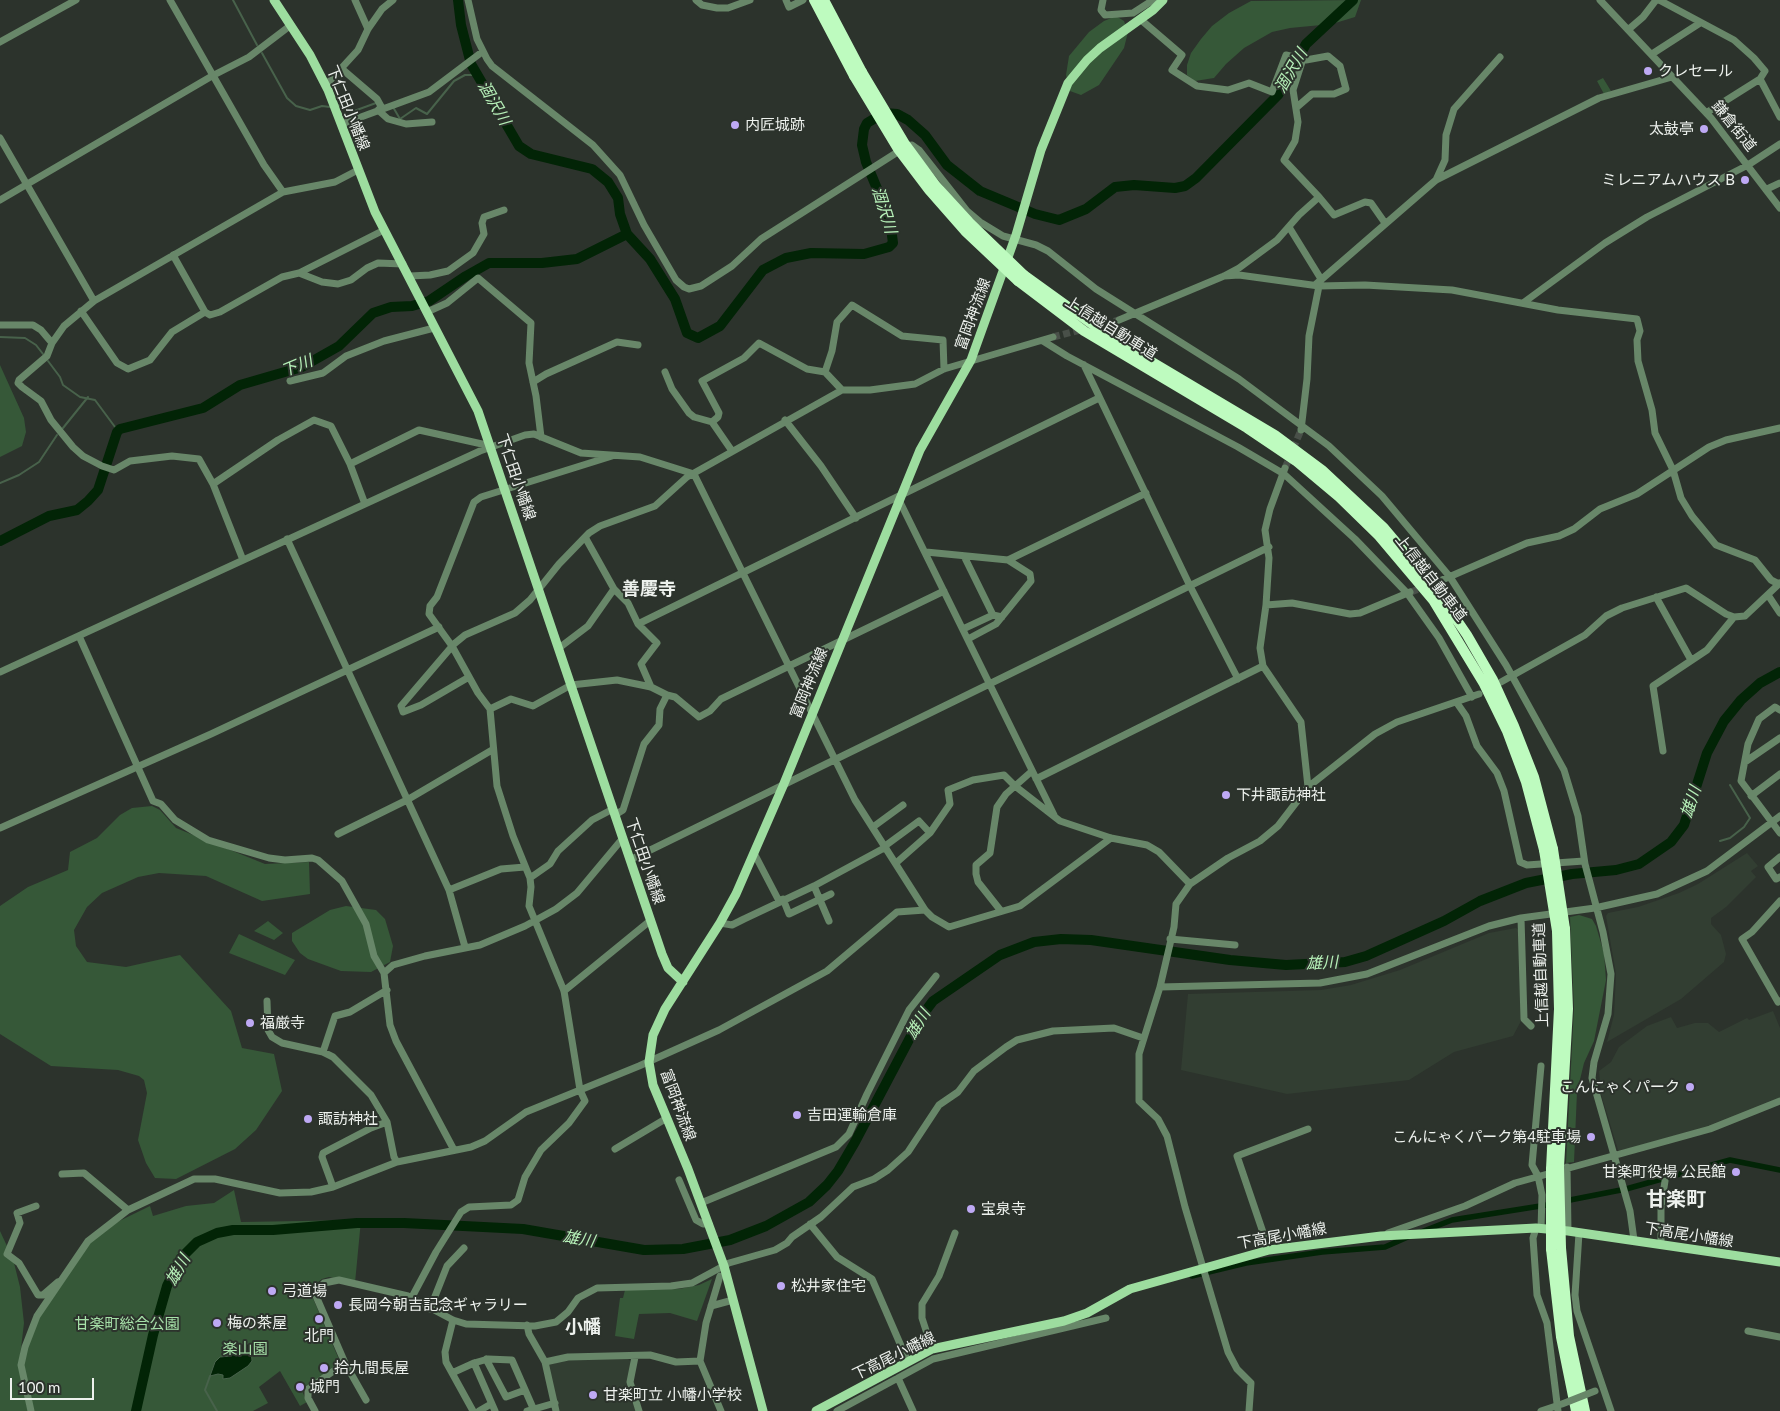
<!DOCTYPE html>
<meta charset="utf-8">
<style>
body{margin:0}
#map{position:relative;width:1780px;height:1411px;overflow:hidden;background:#2c332c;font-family:Lato,sans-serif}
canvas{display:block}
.scale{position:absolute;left:10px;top:1378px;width:84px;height:22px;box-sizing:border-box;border:2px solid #edf1ed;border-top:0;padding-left:6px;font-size:15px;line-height:18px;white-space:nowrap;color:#edf1ed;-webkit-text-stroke:4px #2c332c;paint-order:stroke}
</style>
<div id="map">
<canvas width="1780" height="1411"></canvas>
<div class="scale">100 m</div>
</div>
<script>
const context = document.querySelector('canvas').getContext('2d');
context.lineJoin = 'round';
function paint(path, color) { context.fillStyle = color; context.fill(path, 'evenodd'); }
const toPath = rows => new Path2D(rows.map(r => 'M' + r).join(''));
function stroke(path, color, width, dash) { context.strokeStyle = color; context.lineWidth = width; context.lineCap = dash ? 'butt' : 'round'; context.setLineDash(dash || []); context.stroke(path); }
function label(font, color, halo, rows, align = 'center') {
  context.font = font + ' Lato,"Noto Sans JP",sans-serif'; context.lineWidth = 4; context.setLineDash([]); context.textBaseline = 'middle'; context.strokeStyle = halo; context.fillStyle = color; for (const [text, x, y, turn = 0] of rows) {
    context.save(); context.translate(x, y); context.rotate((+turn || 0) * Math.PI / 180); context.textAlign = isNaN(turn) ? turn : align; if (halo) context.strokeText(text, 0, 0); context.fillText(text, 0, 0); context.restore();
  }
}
paint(toPath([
 [1747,853,1758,866,1751,871,1756,877,1726,907,1711,918,1711,924,1721,935,1726,954,1724,962,1681,999,1607,1042,1614,1015,1616,974,1606,916,1608,913,1638,907,1679,893,1698,884],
 [1516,928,1520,931,1521,1021,1513,1036,1454,1052,1409,1080,1287,1094,1181,1070,1188,994,1321,990,1351,985,1400,970,1489,933],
 [1773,1011,1780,1028,1780,1100,1712,1126,1620,1151,1618,1150,1601,1094,1599,1071,1611,1062,1619,1047,1647,1026,1671,1017,1677,1028,1695,1023,1708,1023,1719,1032,1747,1018,1749,1020],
 [568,1358,628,1358,632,1364,628,1378,637,1411,558,1411,547,1363]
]), '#323e32');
paint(toPath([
 [1361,0,1355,17,1332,24,1290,28,1272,32,1244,48,1226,64,1214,78,1195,81,1187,75,1187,65,1191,53,1201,39,1212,26,1229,13,1251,1],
 [1116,16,1124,21,1128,32,1124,48,1099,85,1081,95,1070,91,1066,75,1069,56,1089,32,1104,21],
 [1603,78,1611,91,1604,94,1597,81],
 [0,365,24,418,26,432,22,446,0,457],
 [152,806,160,810,176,828,265,864,309,862,310,894,262,901,206,876,159,873,138,877,102,893,87,907,74,930,76,946,87,962,126,967,180,955,231,1011,242,1048,274,1054,282,1091,256,1130,235,1149,176,1179,155,1178,146,1163,138,1140,147,1093,144,1080,139,1076,118,1070,51,1066,0,1034,0,906,28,887,68,870,70,852,97,838,120,815,132,808],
 [346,906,376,910,385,919,393,946,390,962,371,972,341,971,308,959,300,953,292,941,292,933,330,910],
 [1579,915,1592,919,1596,926,1604,953,1606,980,1594,1041,1584,1063,1577,1092,1574,1162,1566,1163,1574,1008,1570,917],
 [268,921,283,933,274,940,254,931],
 [239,934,295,960,285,975,229,953],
 [234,1190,241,1222,361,1220,355,1283,329,1277,322,1279,309,1289,340,1362,335,1368,305,1387,303,1393,307,1402,300,1406,280,1371,259,1387,268,1403,253,1411,32,1411,25,1383,23,1357,38,1317,90,1242,111,1225,150,1206,153,1216,186,1206,214,1203],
 [0,1231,13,1259,20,1287,24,1323,19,1365,28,1411,0,1411],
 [712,1279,697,1321,670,1313,639,1314,634,1339,615,1336,620,1298,623,1298,625,1290,679,1289,699,1285]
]), '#365838');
const water = toPath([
 [241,1344,249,1344,251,1349,252,1361,248,1366,230,1378,223,1379,223,1375,218,1374,210,1376,215,1362,220,1357,230,1356,227,1348,238,1352,241,1344]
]);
paint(water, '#022406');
stroke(water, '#48624b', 1);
stroke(toPath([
 [233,0,257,45],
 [262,53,287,98,296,106,310,110,322,106,330,107],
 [339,105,354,111,376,103],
 [393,107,400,119,416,108,427,114,454,81,465,75,478,75],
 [0,337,25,338,36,345,43,354],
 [48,361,60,377,63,385,80,397,95,400,115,427,120,429],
 [63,428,88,397],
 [0,483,19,475,39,462,57,435],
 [1720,841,1730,838,1744,827,1750,818,1730,785],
 [210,1376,205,1390,217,1411]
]), '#48624b', 2);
stroke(toPath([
 [1565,1201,1626,1189,1730,1160,1780,1170],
 [1421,1232,1452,1220,1553,1204],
 [1192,1276,1246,1263,1322,1252,1385,1247,1410,1236]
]), '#022406', 5.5);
stroke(toPath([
 [458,0,461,25,471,64,519,146,531,154,592,169,608,182,618,198,620,214,627,234,650,259,675,299,687,333,698,338,720,326,763,270,786,258,811,253,864,254,889,247,893,243,890,220,866,162,862,145,864,129,867,123,884,113,897,114,908,120,925,135,947,165,980,191,1035,214,1059,220,1086,209,1115,187,1134,185,1175,188,1185,186,1196,178,1278,95,1306,44,1353,0],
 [0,541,49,516,77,510,88,501,98,490,117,432,120,429,203,408,240,385,302,367,339,346,373,313,391,307,412,306,429,301,466,276,489,263,542,263,577,259,627,234],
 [136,1411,153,1335,167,1286,181,1258,197,1242,217,1233,233,1230,273,1230,357,1223,404,1223,523,1229,644,1250,683,1249,730,1240,766,1226,809,1202,827,1185,838,1171,855,1142,921,1017,933,1001,1000,955,1034,942,1061,939,1091,940,1230,960,1286,965,1345,962,1366,956,1444,921,1480,901,1526,883,1572,874,1616,870,1639,864,1671,842,1684,825,1707,753,1724,721,1741,700,1760,683,1780,672]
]), '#022406', 10);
stroke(toPath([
 [1053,337,1119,320],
 [1285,468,1301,430],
 [1411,592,1442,580]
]), '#495049', 7, [7, 3.5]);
stroke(toPath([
 [170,0,264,165,283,192],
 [355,0,368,29],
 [468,0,477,39,487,59,492,66,593,145,620,175,644,225,676,280,684,287,689,289,701,286,732,266,761,239,907,146,912,145,919,150,967,211,980,222,1003,236,1036,245,1048,251,1096,289,1239,379,1329,446,1382,496,1450,577,1506,665,1564,770,1578,816,1585,864,1603,932,1611,974,1608,1014,1594,1062,1592,1078,1630,1211,1634,1240],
 [696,0,702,5,717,8,728,8,750,0],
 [786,0,789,7,803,0],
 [1103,0,1101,10,1105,15,1133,13,1153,0],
 [1600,0,1711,118,1780,208],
 [1659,0,1734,40,1754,58,1765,71,1760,79,1780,117],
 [1140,19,1182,55,1172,70,1197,86,1228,90,1249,83,1272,92,1286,55,1306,60,1328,56,1340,66,1346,89,1334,94,1312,94,1297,107],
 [1629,29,1643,17,1656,0],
 [0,42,76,0],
 [1652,54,1700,23],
 [342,69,377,99,382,108],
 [326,85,358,50,368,29,382,9,393,0],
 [378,110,388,119,406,124,432,122],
 [1706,113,1760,79],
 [342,124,429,92,482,52],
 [0,138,94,301],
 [1436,180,1445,160,1446,135,1454,109,1500,57],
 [1767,189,1780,183],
 [1319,197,1334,215,1365,202,1371,203,1385,223],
 [0,200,212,76,249,57,291,25],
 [1289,227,1321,279],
 [173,255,205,312,210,315,220,312,282,277,299,273,384,230],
 [299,273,322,282,338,284,351,280,367,268,378,263,403,264],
 [410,276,430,275,448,271,473,253,484,234,482,223,484,217,504,210],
 [1224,276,1239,275,1319,286,1365,285,1452,290,1558,310,1637,319,1640,331,1637,340,1638,361,1652,410,1655,433,1673,470,1681,498,1692,516,1716,545,1755,560,1771,580,1779,584],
 [1315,285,1436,180,1599,98,1672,77],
 [1523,303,1605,243,1647,217,1748,165,1780,144],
 [81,311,117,363,128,369,150,360,172,332,205,312],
 [427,312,447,303,478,278,531,323,529,363,536,396,541,437],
 [1119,320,1224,276,1239,268,1277,240,1299,215,1319,197,1284,160,1295,141,1298,122,1293,90,1303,59],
 [0,325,33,325,41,330,52,343],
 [1043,341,1067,356,1238,447,1284,474,1355,539,1407,593,1439,638,1472,697],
 [1084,365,1190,586,1238,679],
 [665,372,672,389,689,413,694,417,712,422,732,451],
 [290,381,323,373,346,356,384,341,434,328],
 [533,382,546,374,617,342,638,345],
 [842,390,825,372,832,351,837,322,852,305,902,336,943,340,944,369],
 [785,420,821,466,856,518],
 [712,422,718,417,719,413,702,381,744,358,759,343,807,369,825,372],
 [1301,430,1307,379,1309,336,1319,286],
 [350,464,419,430,491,446],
 [1285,468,1270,509,1265,530,1269,558,1266,605,1260,648,1263,666,1301,722,1308,787],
 [213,484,278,440,314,420,331,426,350,464,365,504],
 [900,502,1054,815],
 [585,537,614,589,628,603,638,624,657,643,641,664,651,687],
 [287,539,449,890,465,947],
 [926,552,1008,560,1030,574,1031,581,996,624,968,639],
 [964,556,993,615,1002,617],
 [243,560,213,484,199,459,172,456,130,461,114,470,102,466,83,456,73,447,51,420,41,401,22,387,18,383,19,380,47,356,52,343,64,326,94,301,283,192,335,182,358,170],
 [1008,560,1146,493],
 [1442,580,1527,543,1559,536,1574,529,1600,509,1637,494,1709,447,1726,440,1780,428],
 [1768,595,1780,613],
 [1656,597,1691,660],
 [1266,605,1292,603,1350,614,1360,613,1410,592],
 [638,624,1099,398],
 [963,629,993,615],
 [79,636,153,801,161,804,175,820,208,840,269,858,285,860,312,858,318,860,342,881,366,924,374,956,384,973,390,1025,396,1041,454,1150],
 [559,648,588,626,614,589],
 [0,672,480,451,525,435,534,434,581,453,640,457,694,474,855,800,925,910,932,917,949,927,1020,906,1111,838],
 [469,677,421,705,403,712,401,706,454,644,465,635,515,613,530,600,559,564,589,533,600,526,655,506,687,477,842,390,870,390,915,384,944,369,1053,337],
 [1501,682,1585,635,1606,616,1622,608,1686,588,1726,614,1734,617,1745,616,1780,583],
 [1457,703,1466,716,1477,746,1497,773,1504,791,1520,862,1527,865,1584,861],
 [490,709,511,699,533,706,571,685,617,680,651,687,667,695,675,697,699,717,710,711,721,699,944,591],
 [1780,710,1775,707,1759,719,1748,744,1741,781,1780,833],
 [1663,751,1653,686,1707,650,1734,617],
 [1745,762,1780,738],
 [1036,779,1263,666],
 [1751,796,1780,774],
 [615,815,623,810,644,744,659,725,660,709,667,695],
 [873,827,903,805],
 [0,828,211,734,439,627],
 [338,834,407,800,492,750],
 [885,846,919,821,930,833],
 [754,853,779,901],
 [1780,857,1768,867,1776,879,1780,877],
 [630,860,1269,547],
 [896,863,930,833,950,804,948,790,973,780,1004,775,1015,786,1060,821,1111,838,1147,845,1159,852,1190,884],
 [530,878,550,864,558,851,592,820,613,809],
 [814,886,829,921],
 [449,890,501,869,525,867],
 [783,899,789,914,831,894],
 [1780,901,1752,932,1742,939,1778,1002,1780,1001],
 [1001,911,978,882,976,874,976,865,990,853,997,807,1006,794,1032,771],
 [1521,918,1524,1019,1531,1026],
 [720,923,732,925,744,919,814,886,886,847],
 [1170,939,1235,945],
 [384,973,393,965,425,956,480,945,525,926,556,909,577,893,623,838],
 [1160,987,1320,983,1367,974,1489,926,1521,918,1595,908,1657,894,1707,871,1780,816],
 [564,991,651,920],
 [267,1001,268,1030,272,1037,282,1043,323,1052,333,1057,371,1095,387,1122,394,1157,397,1162],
 [323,1052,335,1016,350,1012,387,990],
 [1541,1066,1532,1165,1538,1176,1542,1195,1541,1229],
 [615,1149,667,1118],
 [1567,1167,1568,1231],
 [62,1174,84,1173,128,1210],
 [679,1180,696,1220,703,1224,709,1224],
 [333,1187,322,1157,323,1153,371,1128,387,1122],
 [701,1203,836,1147,849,1134,867,1094,909,1010,936,976],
 [36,1206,17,1213,20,1223,7,1254,19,1263,38,1295,43,1295,58,1282],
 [810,1224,837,1257,872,1279,908,1362],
 [1536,1228,1533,1238,1537,1295,1547,1323,1558,1411],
 [1388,1233,1465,1206,1515,1183,1710,1129,1780,1101],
 [1579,1233,1575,1295,1577,1311,1611,1411],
 [1661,1245,1661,1207,1665,1181],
 [1269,1250,1237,1156,1308,1129],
 [720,1276,706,1323,700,1361,721,1411],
 [412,1297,436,1252,461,1212,469,1207,511,1205,518,1200,525,1177,541,1150,569,1123,585,1101,580,1090,564,991,529,906,531,887,530,878,513,836,497,786,490,709,478,693,452,646,429,614,430,606,437,597,474,502,481,497,612,456],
 [711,1306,733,1300],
 [430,1309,447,1266,464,1248],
 [453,1320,445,1352,446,1362,473,1411],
 [527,1325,529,1334,545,1362,556,1411],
 [1748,1331,1780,1337],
 [932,1349,922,1318,922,1304,939,1276,955,1233],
 [635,1357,630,1382,639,1411],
 [486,1359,506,1397,525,1390],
 [545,1362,568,1357,650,1355,676,1362,700,1361],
 [345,1363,366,1400],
 [474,1363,488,1359,512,1360,533,1408],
 [452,1373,474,1363,495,1411],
 [898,1378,913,1411],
 [31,1411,21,1365,25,1347,37,1316,88,1241,128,1210,194,1179,215,1179,280,1193,311,1192,333,1187,397,1162,471,1147,485,1141,526,1112,639,1066,719,1030,827,971,897,912,925,910],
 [315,1411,308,1398,308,1389,345,1363,316,1296,317,1290,324,1283,339,1280,408,1296,453,1320,466,1324,535,1326,556,1322,568,1312,578,1298,597,1288,671,1286,692,1283,729,1263,775,1250,787,1243,792,1237,821,1217,853,1187,874,1179,888,1170,908,1152,939,1105,958,1092,974,1071,1006,1047,1017,1040,1053,1031,1114,1028,1143,1038],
 [479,1411,491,1404],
 [527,1411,555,1403],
 [837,1411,933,1359,1106,1318],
 [1249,1411,1251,1383,1237,1369,1228,1352,1185,1207,1167,1136,1158,1119,1139,1101,1139,1054,1160,987,1174,927,1176,904,1190,884,1228,858,1260,841,1278,826,1308,787,1375,734,1397,722,1479,694],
 [1541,1411,1559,1405]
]), '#688769', 7);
stroke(toPath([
 [274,0,310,55,328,90,375,212,478,411,662,954,668,968,683,982],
 [763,1411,724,1266,688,1169,653,1085,649,1062,653,1035,665,1009,720,923,736,894,783,786,920,450,971,360,1016,235,1041,150,1068,83,1087,60,1100,48,1153,10,1163,0],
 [816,1411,932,1349,1064,1321,1087,1313,1130,1289,1269,1250,1381,1236,1536,1228,1568,1231,1780,1262]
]), '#9ddd9f', 9);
stroke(toPath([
 [814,0,854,76],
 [824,0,862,72],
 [1024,275,1110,337,1275,435,1322,470,1384,528,1437,591,1467,635,1493,680,1514,726,1534,777,1553,849],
 [1018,281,1084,331,1247,428,1296,461,1339,497,1379,536,1433,600,1484,684,1507,731,1526,782,1544,850],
 [1559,1167,1568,1009,1565,929],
 [1551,1169,1559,1009,1557,931],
 [1561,1248,1569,1336,1585,1411],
 [1551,1249,1561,1337,1576,1411]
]), '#befbbf', 10);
stroke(toPath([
 [1562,1404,1595,1391]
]), '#688769', 7);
stroke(toPath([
 [862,72,905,144,936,186,969,222,1024,275],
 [854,76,898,149,929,190,965,231,1018,281],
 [1553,849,1565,929],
 [1544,850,1557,931],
 [1559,1167,1561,1248],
 [1551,1169,1551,1249]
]), '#befbbf', 10);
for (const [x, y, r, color] of [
 [1648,71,5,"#bea9f4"],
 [735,125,5,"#bea9f4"],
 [1704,129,5,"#bea9f4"],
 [1745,180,5,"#bea9f4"],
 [1226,795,5,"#bea9f4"],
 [250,1023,5,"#bea9f4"],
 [1690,1087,5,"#bea9f4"],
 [797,1115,5,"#bea9f4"],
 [308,1119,5,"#bea9f4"],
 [1591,1137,5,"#bea9f4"],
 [1736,1172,5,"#bea9f4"],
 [971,1209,5,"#bea9f4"],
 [781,1286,5,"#bea9f4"],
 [272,1291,5,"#bea9f4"],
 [338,1305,5,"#bea9f4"],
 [319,1319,5,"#bea9f4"],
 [217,1323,5,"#bea9f4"],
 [324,1368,5,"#bea9f4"],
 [300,1387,5,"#bea9f4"],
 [593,1395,5,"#bea9f4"]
]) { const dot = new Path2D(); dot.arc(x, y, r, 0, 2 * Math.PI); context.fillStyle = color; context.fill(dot); stroke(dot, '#2c332c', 2); }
label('15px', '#edf1ed', '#2c332c', [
 ["クレセール",1658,71],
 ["内匠城跡",745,125],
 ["太鼓亭",1694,129,"right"],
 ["ミレニアムハウス B",1735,180,"right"],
 ["下井諏訪神社",1236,795],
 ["福厳寺",260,1023],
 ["こんにゃくパーク",1680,1087,"right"],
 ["吉田運輸倉庫",807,1115],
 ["諏訪神社",318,1119],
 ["こんにゃくパーク第4駐車場",1581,1137,"right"],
 ["甘楽町役場 公民館",1726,1172,"right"],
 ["宝泉寺",981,1209],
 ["松井家住宅",791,1286],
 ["弓道場",282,1291],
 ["長岡今朝吉記念ギャラリー",348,1305],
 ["梅の茶屋",227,1323],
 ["北門",319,1336,"center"],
 ["拾九間長屋",334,1368],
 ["城門",310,1387],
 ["甘楽町立 小幡小学校",603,1395]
], 'left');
label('15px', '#edf1ed', '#2c332c', [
 ["下仁田小幡線",348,108,68],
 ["鎌倉街道",1734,126,51],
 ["富岡神流線",973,314,-70],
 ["上信越自動車道",1111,328,32],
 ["下仁田小幡線",516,477,71],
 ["上信越自動車道",1431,578,52],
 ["富岡神流線",809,683,-68],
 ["下仁田小幡線",645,861,71],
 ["上信越自動車道",1541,975,-92],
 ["富岡神流線",678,1105,70],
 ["下高尾小幡線",1689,1235,9],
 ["下高尾小幡線",1282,1236,-10],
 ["下高尾小幡線",894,1356,-26]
]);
label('15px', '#a7e1a9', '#2c332c', [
 ["甘楽町総合公園",127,1324],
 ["楽山園",245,1349]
]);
label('italic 16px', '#b6f0b8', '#2c332c', [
 ["涸沢川",1291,71,-60],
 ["涸沢川",494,103,60],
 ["涸沢川",884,210,73],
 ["下川",297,366,-22],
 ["雄川",1691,802,-72],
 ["雄川",1322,963,-3],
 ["雄川",918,1024,-59],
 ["雄川",579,1239,10],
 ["雄川",178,1270,-60]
]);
label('bold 18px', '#edf1ed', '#2c332c', [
 ["善慶寺",649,589],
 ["小幡",583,1327]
]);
label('bold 20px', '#edf1ed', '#2c332c', [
 ["甘楽町",1676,1200]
]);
</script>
